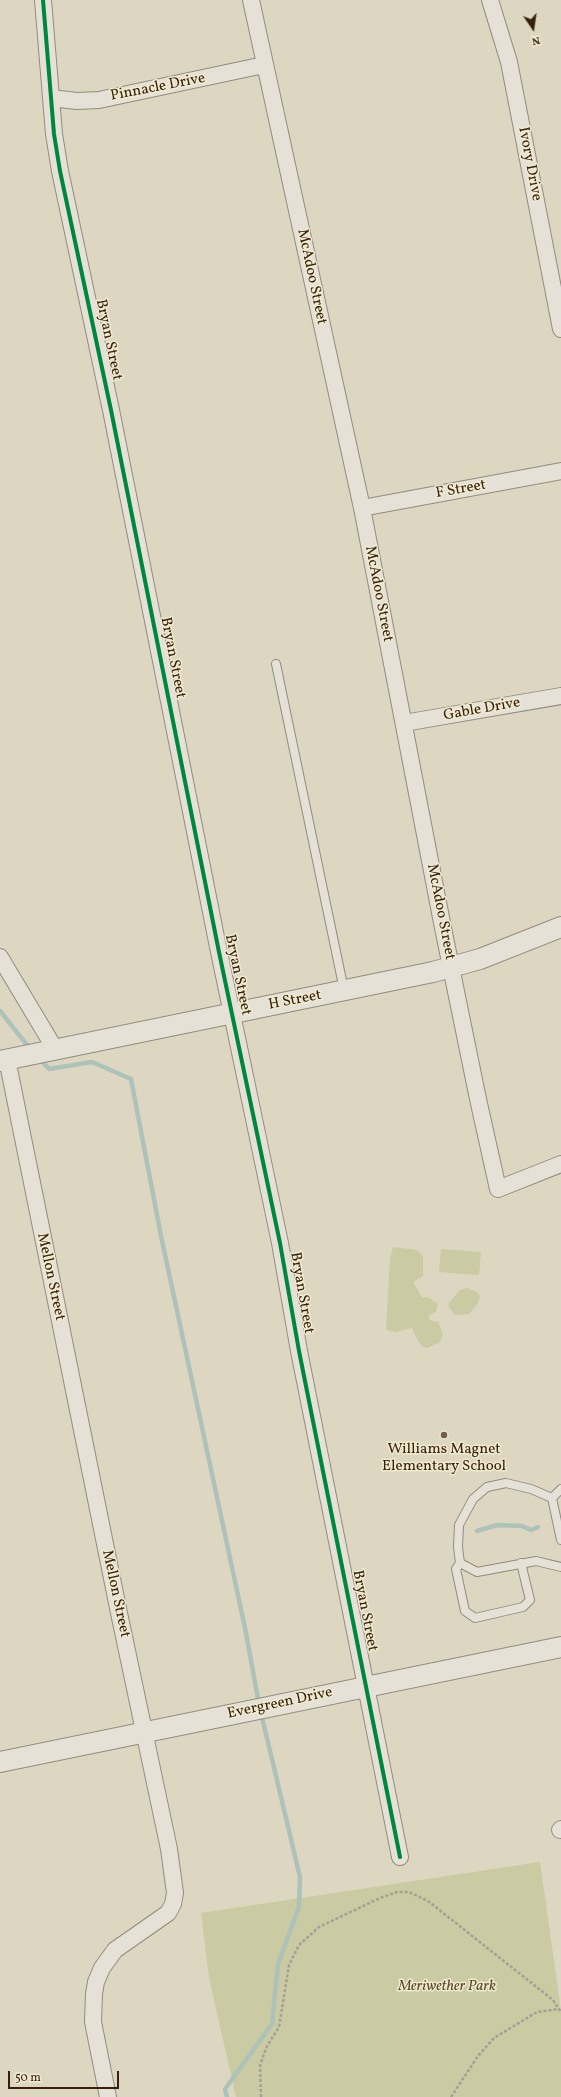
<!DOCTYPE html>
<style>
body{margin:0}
#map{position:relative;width:561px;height:2097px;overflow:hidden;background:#ddd7c1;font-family:Vollkorn,serif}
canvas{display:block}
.north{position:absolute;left:513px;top:8px;width:40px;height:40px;-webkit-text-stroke:3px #f0ead0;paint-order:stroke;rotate:167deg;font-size:11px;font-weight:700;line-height:16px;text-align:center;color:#37210b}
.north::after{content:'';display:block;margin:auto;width:14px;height:18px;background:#37210b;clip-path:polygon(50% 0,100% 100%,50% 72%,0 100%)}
.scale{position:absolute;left:8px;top:2071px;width:111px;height:18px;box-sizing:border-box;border:2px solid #37210b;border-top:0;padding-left:5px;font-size:12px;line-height:14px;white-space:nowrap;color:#37210b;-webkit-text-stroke:3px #f0ead0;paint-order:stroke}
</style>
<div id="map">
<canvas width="561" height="2097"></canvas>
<div class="north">N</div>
<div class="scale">50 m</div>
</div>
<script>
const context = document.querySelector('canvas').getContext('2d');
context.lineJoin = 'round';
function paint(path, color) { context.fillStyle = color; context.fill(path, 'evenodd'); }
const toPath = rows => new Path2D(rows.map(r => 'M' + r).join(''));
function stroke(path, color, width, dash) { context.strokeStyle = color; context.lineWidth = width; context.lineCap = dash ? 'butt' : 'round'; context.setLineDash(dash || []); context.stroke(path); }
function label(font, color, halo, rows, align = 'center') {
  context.font = font + ' Vollkorn,serif'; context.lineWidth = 3; context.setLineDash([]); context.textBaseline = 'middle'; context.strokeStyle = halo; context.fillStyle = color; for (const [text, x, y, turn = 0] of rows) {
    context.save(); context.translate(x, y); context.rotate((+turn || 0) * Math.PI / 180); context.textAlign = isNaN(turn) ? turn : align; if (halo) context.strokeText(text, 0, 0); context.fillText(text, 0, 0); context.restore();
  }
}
paint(toPath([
 [393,1247,417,1250,423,1256,423,1276,413,1282,422,1297,429,1298,438,1304,436,1312,429,1315,429,1320,438,1322,443,1334,440,1342,427,1348,422,1346,418,1341,412,1328,396,1332,389,1331,386,1329,390,1259],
 [441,1249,481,1252,479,1275,439,1272],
 [467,1288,477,1292,480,1296,478,1303,469,1314,455,1315,448,1306,449,1303,460,1290],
 [540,1862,561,2011,561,2097,236,2097,209,1978,201,1913]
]), '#cacaa3');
stroke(toPath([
 [0,1011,31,1050],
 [39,1058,49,1069,92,1062,131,1079,161,1236,245,1628,259,1704],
 [477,1531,497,1525,522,1526,531,1530,538,1527],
 [227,2097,225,2089,272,2024,278,1964,299,1907,300,1877,261,1713]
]), '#adc3b9', 4.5);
const service = toPath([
 [276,664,344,990],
 [552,1498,531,1489,506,1483,487,1487,473,1499,459,1525,458,1547,460,1563,477,1572,536,1561,561,1567],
 [552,1498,561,1540],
 [552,1498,561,1489],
 [460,1563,456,1569,465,1611,475,1618,523,1607,530,1600,521,1563]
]);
const minor = toPath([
 [43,0,54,134,60,171,111,410,219,952,280,1243,299,1351,400,1857],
 [251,0,362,508,443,928,478,1099,498,1189,561,1164],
 [490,0,509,62,561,329],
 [51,98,77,101,99,100,264,65],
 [362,508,561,471],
 [404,723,561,696],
 [0,957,55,1049],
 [7,1059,119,1613,169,1849,175,1893,173,1904,168,1913,115,1950,102,1968,96,1982,94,1994,93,2022,108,2097],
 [560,1830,561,1829]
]);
const tertiary = toPath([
 [0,1061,433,972,480,959,561,927],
 [0,1762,561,1647]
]);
stroke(service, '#928c7d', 10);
stroke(minor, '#928c7d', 18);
stroke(tertiary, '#928c7d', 22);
stroke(toPath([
 [261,2097,260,2066,266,2048,279,2027,289,1965,299,1945,319,1927,380,1898,397,1892,409,1892,428,1901,553,2000,561,2012],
 [451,2097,478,2056,494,2038,537,2012,559,2009]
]), '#a4a095', 2.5, [3, 2]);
stroke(service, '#e5e1d6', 8);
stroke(minor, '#e5e1d6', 16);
stroke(tertiary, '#e5e1d6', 20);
stroke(toPath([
 [43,0,54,134,60,171,111,410,219,952,280,1243,299,1351,400,1857]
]), '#00873e', 4);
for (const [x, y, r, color] of [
 [444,1435,4,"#71614b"]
]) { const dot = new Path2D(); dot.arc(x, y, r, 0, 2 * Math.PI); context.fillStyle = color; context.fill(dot); stroke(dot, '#f0ead0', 1.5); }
label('15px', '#37210b', '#f0ead0', [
 ["Pinnacle Drive",158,88,-11],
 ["Ivory Drive",529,164,79],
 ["McAdoo Street",311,277,78],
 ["Bryan Street",108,340,78],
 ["F Street",461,490,-10],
 ["McAdoo Street",378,594,79],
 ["Bryan Street",172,658,79],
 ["Gable Drive",482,710,-10],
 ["McAdoo Street",440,912,79],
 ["Bryan Street",237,975,78],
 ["H Street",295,1001,-11],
 ["Mellon Street",50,1277,78],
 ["Bryan Street",301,1293,80],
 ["Mellon Street",115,1594,78],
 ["Bryan Street",364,1611,79],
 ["Evergreen Drive",280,1704,-12]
]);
label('15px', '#37210b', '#f0ead0', [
 ["Williams Magnet",444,1450],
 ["Elementary School",444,1467]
]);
label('italic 15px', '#58492b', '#f0ead0', [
 ["Meriwether Park",447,1987]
]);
</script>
